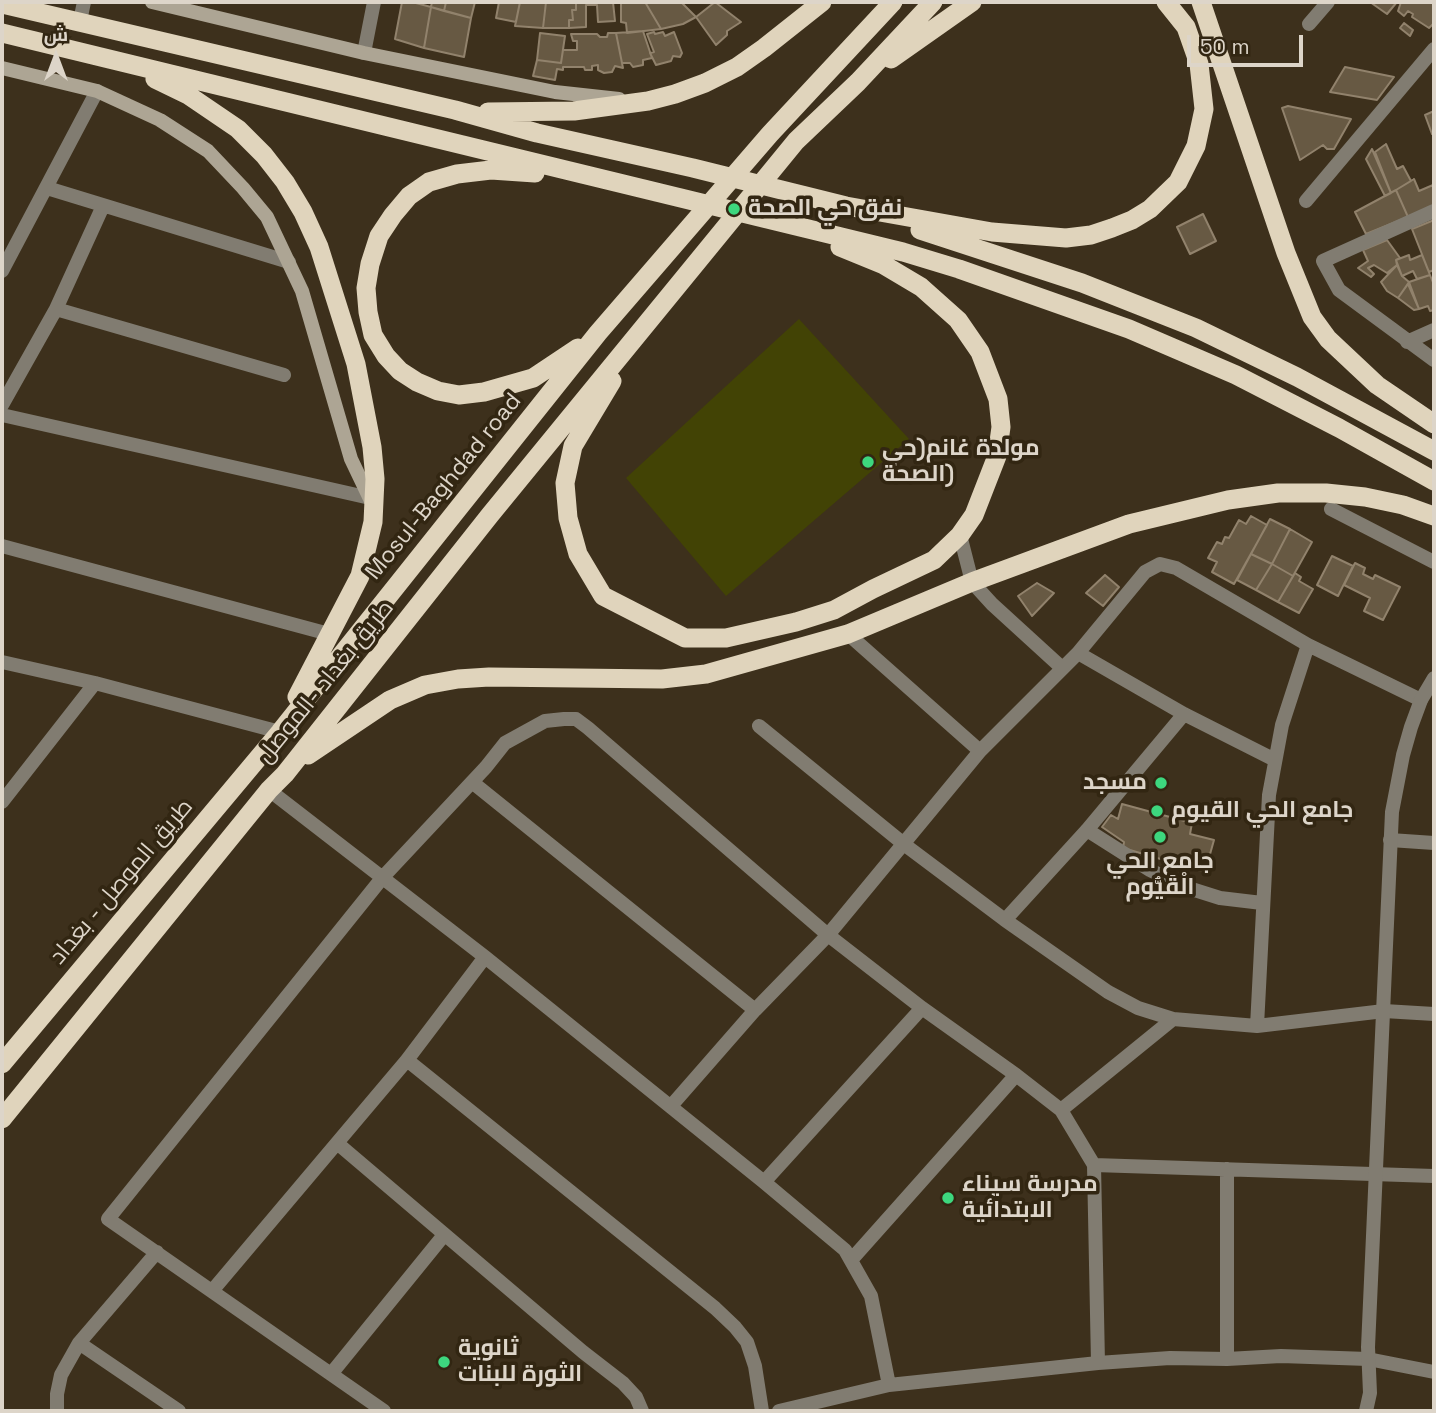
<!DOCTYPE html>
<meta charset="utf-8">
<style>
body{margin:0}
#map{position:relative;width:1436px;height:1413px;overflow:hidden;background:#3d301c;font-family:"Space Grotesk",Cairo,sans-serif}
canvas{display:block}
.frame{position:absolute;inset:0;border:4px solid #ddd5c9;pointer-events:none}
.north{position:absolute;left:21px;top:21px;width:70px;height:70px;-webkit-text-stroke:5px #322612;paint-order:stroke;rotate:0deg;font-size:19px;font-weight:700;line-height:28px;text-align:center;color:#ddd5c9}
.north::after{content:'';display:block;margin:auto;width:24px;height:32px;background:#ddd5c9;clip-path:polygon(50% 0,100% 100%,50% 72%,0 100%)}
.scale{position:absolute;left:1187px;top:35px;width:116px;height:32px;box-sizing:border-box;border:4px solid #ddd5c9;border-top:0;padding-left:9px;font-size:21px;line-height:24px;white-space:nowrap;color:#ddd5c9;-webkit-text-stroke:5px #322612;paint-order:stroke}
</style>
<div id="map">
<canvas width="1436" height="1413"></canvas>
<div class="frame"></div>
<div class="north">ش</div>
<div class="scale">50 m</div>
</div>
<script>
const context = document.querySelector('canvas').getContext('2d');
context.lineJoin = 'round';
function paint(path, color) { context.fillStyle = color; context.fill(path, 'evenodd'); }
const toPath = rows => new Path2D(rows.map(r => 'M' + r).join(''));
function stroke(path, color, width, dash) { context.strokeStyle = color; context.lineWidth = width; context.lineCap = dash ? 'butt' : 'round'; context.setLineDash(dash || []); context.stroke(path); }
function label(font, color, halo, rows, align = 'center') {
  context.font = font + ' "Space Grotesk",Cairo,sans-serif'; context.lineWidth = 7; context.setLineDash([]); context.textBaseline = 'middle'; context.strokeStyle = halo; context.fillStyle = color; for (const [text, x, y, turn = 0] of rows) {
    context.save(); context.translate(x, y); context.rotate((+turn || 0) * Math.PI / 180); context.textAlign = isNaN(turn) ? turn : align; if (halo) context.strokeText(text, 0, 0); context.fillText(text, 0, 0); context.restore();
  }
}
paint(toPath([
 [799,319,909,439,726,596,626,478]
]), '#424305');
const building = toPath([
 [402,2,412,2,431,7,424,48,395,39,402,2],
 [432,2,446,2,444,11,431,7,432,2],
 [446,2,475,2,471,18,444,11,446,2],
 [499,2,520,2,516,22,496,18,499,2],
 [520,2,546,2,543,28,515,26,520,2],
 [546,2,576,2,576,10,572,10,573,20,569,20,569,28,543,28,546,2],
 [576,2,613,2,615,21,598,22,597,5,586,5,586,27,569,28,569,20,573,20,572,10,576,10,576,2],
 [621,2,645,2,661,29,627,33,626,23,621,22,621,2],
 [645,2,681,2,696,17,683,24,661,29,645,2],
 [715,2,741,22,727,31,727,35,716,45,696,17,715,2],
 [1370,2,1397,2,1387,14,1370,2],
 [1401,2,1430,2,1434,4,1434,23,1429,28,1412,17,1413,14,1408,11,1404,16,1398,11,1401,2],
 [431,7,471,18,464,57,424,48,431,7],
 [1404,23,1413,30,1410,36,1400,28,1404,23],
 [643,31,652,58,643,60,643,65,633,67,630,63,622,63,616,33,643,31],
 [654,32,655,34,663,32,665,36,674,32,682,53,680,57,673,56,671,61,656,65,650,53,654,52,647,34,654,32],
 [540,33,565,36,561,63,537,60,540,33],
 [608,33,616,33,623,68,615,66,612,72,604,73,598,70,598,65,592,66,592,70,585,70,584,67,563,67,563,70,557,69,555,80,533,76,537,60,561,63,563,50,577,50,577,41,573,41,571,34,597,34,600,37,607,37,608,33],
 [1345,67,1394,77,1377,100,1330,92,1345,67],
 [1288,106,1351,119,1334,149,1327,149,1323,145,1300,160,1282,108,1288,106],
 [1434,111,1434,133,1432,134,1425,115,1434,111],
 [1386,144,1397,169,1403,166,1411,181,1391,193,1375,152,1386,144],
 [1372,149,1391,193,1385,196,1366,159,1372,149],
 [1414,179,1419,191,1433,185,1434,205,1408,217,1396,190,1414,179],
 [1396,190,1408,217,1366,234,1355,212,1396,190],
 [1203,214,1216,241,1190,254,1177,227,1203,214],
 [1434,220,1434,270,1429,272,1412,229,1434,220],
 [1387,240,1400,258,1396,260,1397,265,1387,273,1374,265,1368,268,1374,274,1371,277,1358,268,1368,261,1363,250,1387,240],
 [1409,255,1410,260,1422,255,1430,275,1417,279,1413,271,1402,276,1396,260,1409,255],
 [1397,265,1402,276,1409,282,1398,298,1387,291,1381,282,1397,265],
 [1430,275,1434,285,1434,310,1430,311,1428,306,1419,309,1409,282,1430,275],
 [1408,284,1419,309,1414,310,1398,298,1408,284],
 [1251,516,1267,525,1234,584,1212,572,1217,562,1208,558,1217,542,1222,544,1225,537,1229,538,1239,520,1246,524,1251,516],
 [1270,519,1290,529,1272,564,1251,554,1270,519],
 [1290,529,1312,542,1293,576,1272,564,1290,529],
 [1251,554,1272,564,1256,590,1237,580,1251,554],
 [1332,556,1353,566,1338,596,1317,585,1332,556],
 [1355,563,1365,568,1363,574,1373,579,1375,575,1400,587,1383,620,1364,611,1370,598,1344,585,1355,563],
 [1272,564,1293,576,1278,602,1256,590,1272,564],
 [1295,573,1301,577,1299,581,1313,589,1299,613,1278,602,1295,573],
 [1105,575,1119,587,1103,606,1086,593,1105,575],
 [1037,583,1054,593,1032,616,1018,596,1037,583],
 [1122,804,1192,823,1190,834,1214,840,1205,872,1123,848,1124,842,1102,827,1111,815,1118,819,1122,804]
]);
paint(building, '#675943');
stroke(building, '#91826c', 2);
stroke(toPath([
 [80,21,84,2],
 [1309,24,1328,2],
 [364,53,374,2],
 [47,188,289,262],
 [1306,201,1434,49],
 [1434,211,1323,261,1339,290,1434,360],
 [2,271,97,91],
 [56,309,284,375],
 [1407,342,1434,330],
 [2,405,56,309,103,206],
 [2,415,370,498],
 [1331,509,1434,562],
 [960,535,972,582,992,604,1061,667],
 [2,546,329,634],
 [848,634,980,751],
 [1078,653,1184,714,1275,760],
 [2,662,95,683,280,732],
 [759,726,905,845,1005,920,1108,992,1138,1008,1173,1019,1257,1026,1384,1011,1434,1014],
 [472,782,755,1010],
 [269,790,485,957,764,1182,845,1250,871,1296,889,1385],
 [2,802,95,683],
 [1087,830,1150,870,1182,886,1220,898,1262,903],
 [1390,840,1434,843],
 [1005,920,1087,830,1184,714],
 [1257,1026,1269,795,1282,725,1308,645],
 [407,1060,715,1308,735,1327,747,1342,755,1366,762,1411],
 [671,1106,755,1010,828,935,980,751,1078,653,1145,572,1160,564,1176,568,1308,645,1421,700],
 [1061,1110,1173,1019],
 [337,1143,583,1352,623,1383,636,1397,642,1411],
 [1094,1165,1434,1176],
 [764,1182,922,1008],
 [852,1259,1016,1075],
 [212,1291,407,1060,485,957],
 [79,1343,179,1411],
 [1227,1359,1227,1169],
 [331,1374,444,1235],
 [57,1411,57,1394,61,1375,79,1343,157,1252],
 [384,1411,108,1219,383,877,486,767,505,743,545,721,564,719,576,719,588,728,828,935,922,1008,1016,1075,1061,1110,1094,1165,1098,1363],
 [779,1411,889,1385,1098,1363,1170,1358,1227,1359,1281,1356,1368,1359,1434,1372]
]), '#817c71', 14);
stroke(toPath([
 [1366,1411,1370,1393,1368,1347,1392,812,1403,755,1411,727,1421,700,1434,678]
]), '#817c71', 14);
stroke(toPath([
 [152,2,364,53,555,92,619,99],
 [2,68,97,91,160,120,208,151,243,188,267,217,302,291,351,459,372,503]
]), '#ada594', 14);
stroke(toPath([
 [1201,2,1286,253,1312,317,1328,339,1377,385,1434,424],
 [2,4,455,110,537,133,693,168,846,206,992,232,1066,238,1091,235,1112,228,1132,220,1150,209,1178,182,1196,146,1204,109,1199,64,1186,27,1166,2],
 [2,33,903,252,959,269,1129,329,1236,375,1339,428,1434,481],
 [891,59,972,2],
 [155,79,188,95,238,129,264,155,285,182,303,212,319,247,356,364,372,447,375,479,373,522,360,576,297,697],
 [488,112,574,111,648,101,675,94,705,83,737,67,764,48,822,2],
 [535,173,491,170,457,174,429,182,409,196,393,215,379,236,370,264,366,288,368,312,373,335,386,356,400,371,417,382,438,391,459,395,484,392,533,378,578,348],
 [920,230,1082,283,1196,328,1297,377,1434,451],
 [612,381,573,446,565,483,568,518,578,554,603,596,685,638,726,638,796,622,834,610,873,589,934,560,960,535,974,515,997,456,1001,427,998,399,980,352,958,320,921,287,884,265,840,247],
 [308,755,390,700,425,685,458,679,489,677,662,679,706,674,848,634,972,582,1129,524,1228,500,1278,493,1326,493,1365,497,1403,505,1434,516],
 [2,1064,280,732,598,333,770,134,893,2],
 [2,1119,269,790,285,774,490,515,796,141,858,82,933,2]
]), '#e0d4bc', 19);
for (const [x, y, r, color] of [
 [734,209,7,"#3dd77e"],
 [868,462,7,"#3dd77e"],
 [1161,783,7,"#3dd77e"],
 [1157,811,7,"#3dd77e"],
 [1160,837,7,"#3dd77e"],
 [948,1198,7,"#3dd77e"],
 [444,1362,7,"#3dd77e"]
]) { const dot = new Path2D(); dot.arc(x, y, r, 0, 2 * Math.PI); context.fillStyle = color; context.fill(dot); stroke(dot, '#322612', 2.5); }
label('bold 23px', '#ddd5c9', '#322612', [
 ["نفق حي الصحة",748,209],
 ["مولدة غانم(حي",882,449],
 ["الصحة)",882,475],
 ["مسجد",1147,783,"right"],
 ["جامع الحي القيوم",1171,811],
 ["جامع الحي",1160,862,"center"],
 ["الْقَيُّوم",1160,888,"center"],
 ["مدرسة سيناء",962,1185],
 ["الابتدائية",962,1211],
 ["ثانوية",458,1349],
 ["الثورة للبنات",458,1375]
], 'left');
label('23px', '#ddd5c9', '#322612', [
 ["Mosul-Baghdad road",444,487,-51],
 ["طريق بغداد -الموصل",326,682,-51],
 ["طريق الموصل - بغداد",122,882,-50]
]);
</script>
